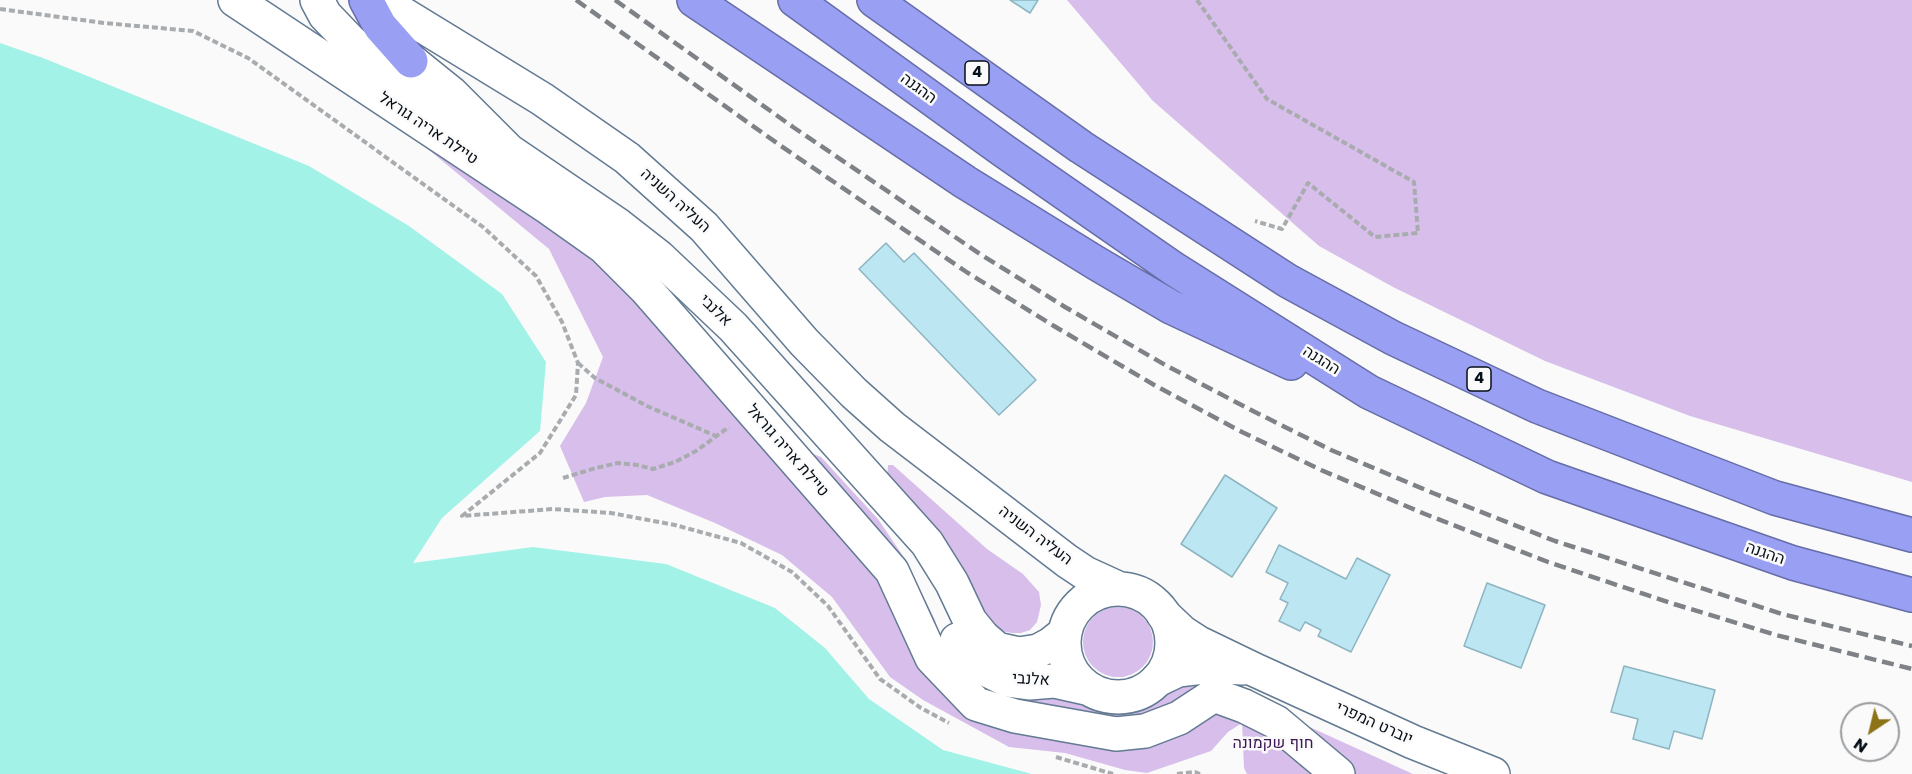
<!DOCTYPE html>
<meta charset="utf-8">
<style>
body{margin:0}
#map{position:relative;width:1912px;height:774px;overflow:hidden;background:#fafafa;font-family:Poppins,sans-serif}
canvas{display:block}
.north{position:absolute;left:1840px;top:702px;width:60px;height:60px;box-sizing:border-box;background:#fafafa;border:2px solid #999ca0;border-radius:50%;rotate:215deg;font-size:16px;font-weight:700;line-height:24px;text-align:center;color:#070f18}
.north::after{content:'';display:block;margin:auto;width:21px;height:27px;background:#8d7317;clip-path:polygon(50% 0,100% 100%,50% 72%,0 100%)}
</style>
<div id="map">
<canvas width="1912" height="774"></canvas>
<div class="north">N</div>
</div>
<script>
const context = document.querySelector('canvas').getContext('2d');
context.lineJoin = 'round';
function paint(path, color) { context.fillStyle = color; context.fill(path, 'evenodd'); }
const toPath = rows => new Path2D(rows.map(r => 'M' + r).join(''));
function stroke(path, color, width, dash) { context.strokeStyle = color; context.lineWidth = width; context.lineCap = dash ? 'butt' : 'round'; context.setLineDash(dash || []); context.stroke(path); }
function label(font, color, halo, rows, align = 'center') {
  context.font = font + ' Poppins,Heebo,sans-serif'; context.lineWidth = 5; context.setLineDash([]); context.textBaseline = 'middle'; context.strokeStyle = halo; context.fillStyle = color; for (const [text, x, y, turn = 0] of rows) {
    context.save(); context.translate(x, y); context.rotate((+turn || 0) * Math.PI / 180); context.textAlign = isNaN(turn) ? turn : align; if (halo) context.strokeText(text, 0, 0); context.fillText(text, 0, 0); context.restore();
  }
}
paint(toPath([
 [1067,0,1912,0,1912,482,1690,416,1545,361,1393,287,1319,246,1153,101],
 [389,117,599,247,761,434,821,457,878,519,905,559,935,620,943,650,1062,694,1093,703,1128,709,1158,698,1184,681,1242,722,1270,709,1413,774,1247,774,1244,768,1242,723,1228,732,1211,751,1147,773,1125,770,1065,753,1009,747,923,700,890,677,832,597,782,555,715,523,647,495,605,497,584,502,560,446,586,403,603,357,549,249],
 [888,465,893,465,987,549,1023,574,1039,592,1041,605,1037,622,1030,630,1021,633,1012,633,1001,631,990,624,980,606,970,582,951,551,887,477],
 '1083 642a35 35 0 1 1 70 0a35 35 0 1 1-70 0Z'
]), '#d7beeb');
paint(toPath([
 [0,43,43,58,309,166,409,226,502,294,546,362,540,431,442,518,413,563,533,547,666,564,775,608,825,648,869,699,943,750,1032,774,0,774]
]), '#a2f2e8');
const building = toPath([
 [1010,0,1038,0,1030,13,1010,0],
 [886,243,904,262,914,253,1036,380,999,415,859,269,886,243],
 [1225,475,1277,508,1232,577,1181,544,1225,475],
 [1279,545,1346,579,1357,558,1390,575,1351,652,1318,636,1321,630,1305,622,1300,631,1279,621,1288,603,1280,599,1288,583,1266,572,1279,545],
 [1487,583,1545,605,1521,668,1464,646,1487,583],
 [1624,666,1715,690,1702,739,1674,731,1669,749,1633,739,1638,719,1611,712,1624,666]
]);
paint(building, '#bce6f2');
stroke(building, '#8db5c1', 1.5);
const street = toPath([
 [235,0,549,208,604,247,645,288,892,571,932,658,976,704,1015,716,1116,734,1145,731,1179,718,1214,695,1244,706,1276,722,1338,774],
 [1163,614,1182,632,1199,643,1255,670,1413,742,1493,774],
 [1157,680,1178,670,1212,666,1242,668]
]);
const secondary = toPath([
 [317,0,325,15,351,42,414,95,471,133],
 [380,0,542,99,627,158,704,227,804,342,854,393,892,427,1067,561,1085,573,1120,589],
 [389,43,451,93,509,151,618,225,659,257,733,327,927,543,952,583,970,621,983,637,997,649,1019,654,1038,651,1051,644,1065,633],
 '1064 643a54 54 0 1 1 108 0a54 54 0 1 1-108 0Z',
 [957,640,959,644,989,671,1007,680,1029,683,1054,681,1090,689]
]);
const highway = toPath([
 [366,0,380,26,411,61],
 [694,0,965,182,1096,263,1171,307,1291,363],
 [795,0,1004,151,1174,269,1369,392,1547,477,1793,563,1912,595],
 [874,0,1081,147,1288,281,1393,338,1537,406,1775,498,1912,535]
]);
stroke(street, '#627a92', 36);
stroke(secondary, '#627a92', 36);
stroke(highway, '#666da7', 36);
stroke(toPath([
 [1197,0,1267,99,1414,182,1418,233,1375,237,1308,183,1282,229,1255,221],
 [0,9,104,23,193,31,248,58,483,227,536,276,562,322,578,363,576,395,540,453,462,516,553,509,611,513,675,525,741,543,792,572,828,606,880,679,921,708,949,723],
 [578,363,595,378,647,406,716,436],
 [563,478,596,468,618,463,637,465,653,469,675,462,696,451,729,427],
 [1056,757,1113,774],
 [1177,774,1195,772,1200,774]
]), '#a9acaf', 4, [6, 3]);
stroke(street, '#fff', 33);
stroke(secondary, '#fff', 33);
stroke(highway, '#99a0f4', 33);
stroke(toPath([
 [576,0,781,146,968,273,1054,326,1156,386,1242,432,1321,470,1425,514,1548,562,1674,604,1776,635,1912,669],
 [615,0,793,127,980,254,1065,307,1167,366,1253,411,1331,450,1433,493,1555,541,1782,614,1912,646]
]), '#7e8287', 4.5, [12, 6]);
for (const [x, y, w] of [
 [977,73,24],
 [1479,379,24]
]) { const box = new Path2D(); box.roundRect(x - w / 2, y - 12, w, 24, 4.5); context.fillStyle = '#fafafa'; context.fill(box); stroke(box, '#070f18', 1.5); }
label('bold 15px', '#070f18', null, [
 ["4",977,73],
 ["4",1479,379]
]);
label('16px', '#070f18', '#fafafa', [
 ["ההגנה",918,89,36],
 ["טיילת אריה גוראל",428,129,34],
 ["העליה השניה",675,201,42],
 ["אלנבי",715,311,44],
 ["ההגנה",1321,361,32],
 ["טיילת אריה גוראל",787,451,49],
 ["העליה השניה",1035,536,37],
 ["ההגנה",1765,554,19],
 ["אלנבי",1031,680,3],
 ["יוברט המפרי",1374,724,24]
]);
label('16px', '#3e1755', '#fafafa', [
 ["חוף שקמונה",1273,744]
]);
</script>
